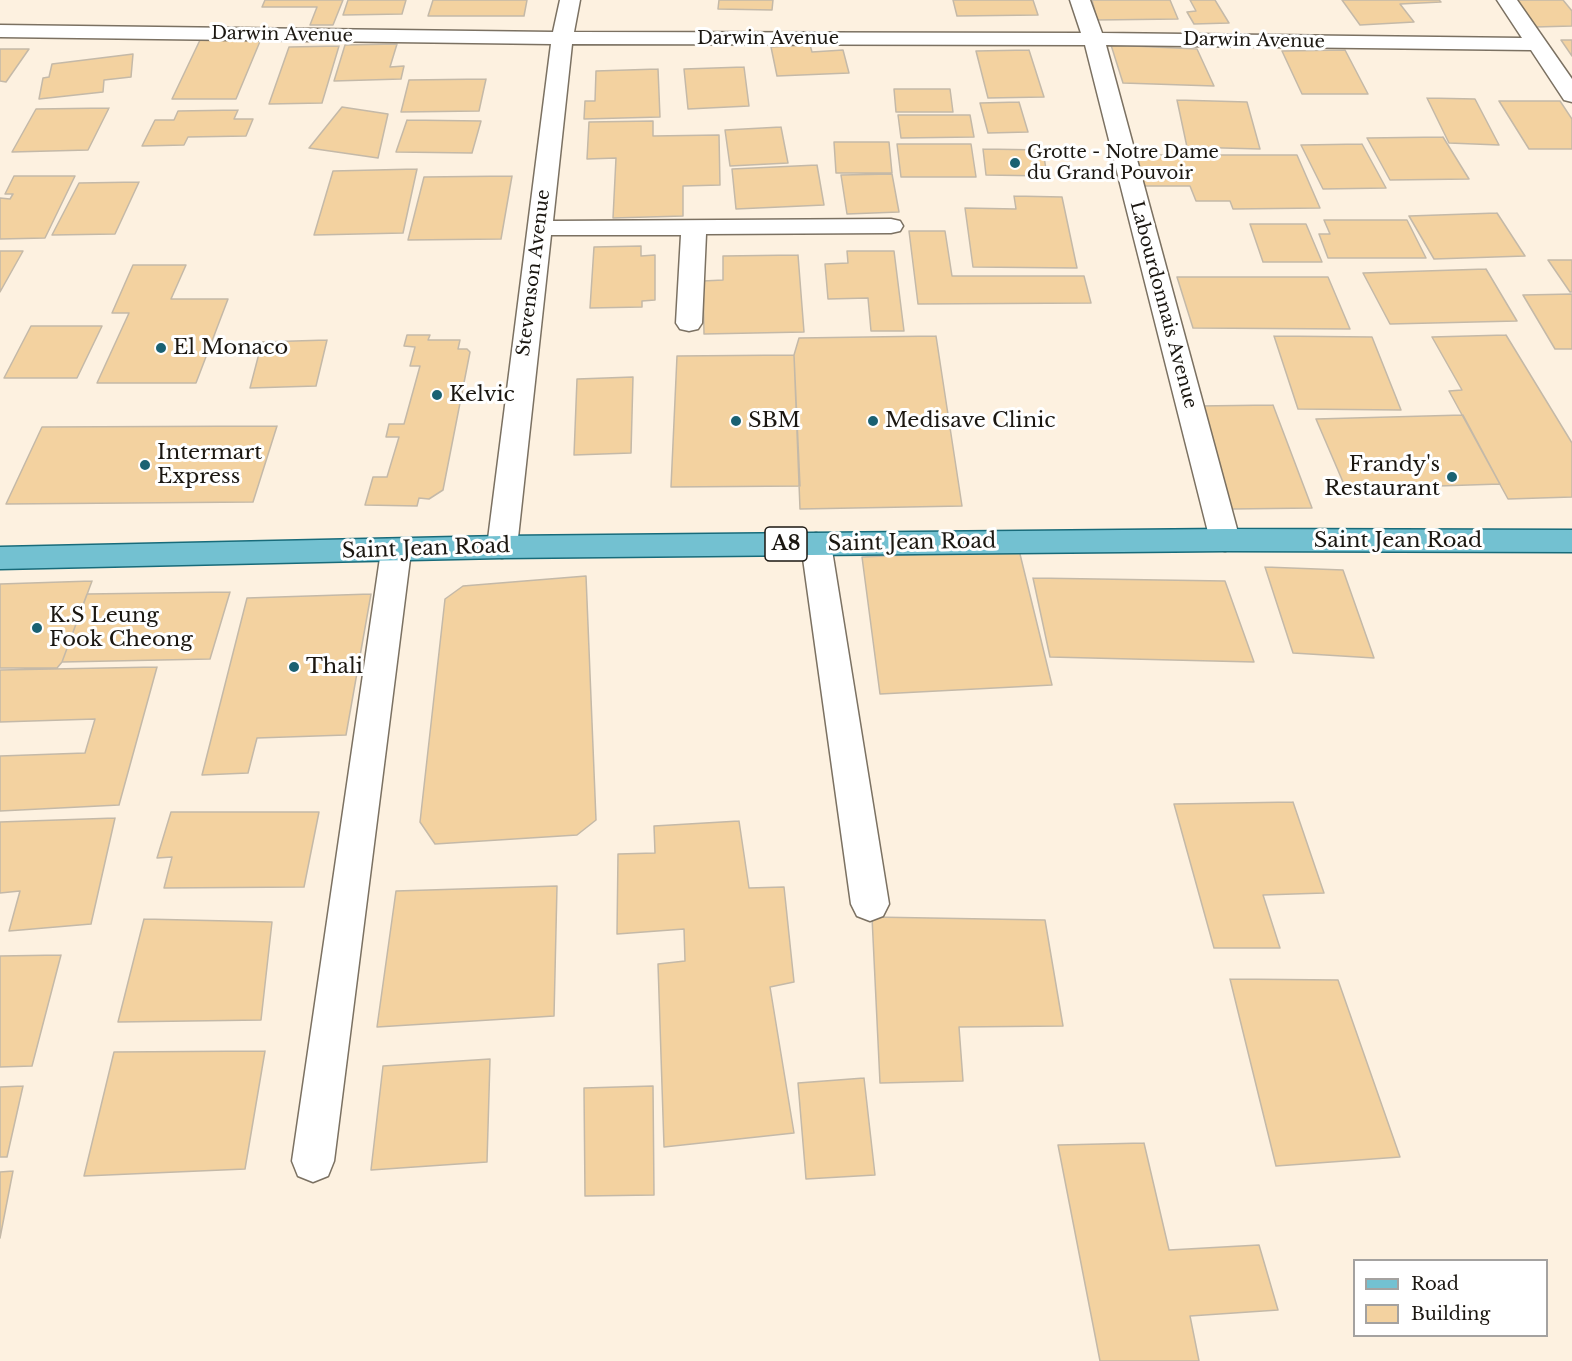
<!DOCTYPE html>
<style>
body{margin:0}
#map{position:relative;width:1572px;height:1361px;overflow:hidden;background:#fdf1e0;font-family:"Libre Baskerville",serif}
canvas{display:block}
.legend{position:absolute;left:1353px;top:1259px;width:195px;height:78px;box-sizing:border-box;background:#fff;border:2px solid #a4a2a0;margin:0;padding:8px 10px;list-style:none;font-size:18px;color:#1b1711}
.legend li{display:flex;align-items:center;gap:12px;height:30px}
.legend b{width:30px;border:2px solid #a4a2a0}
</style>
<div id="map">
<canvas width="1572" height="1361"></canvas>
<ul class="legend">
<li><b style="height:8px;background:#73c1d1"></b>Road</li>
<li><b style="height:16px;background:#f3d2a0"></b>Building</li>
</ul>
</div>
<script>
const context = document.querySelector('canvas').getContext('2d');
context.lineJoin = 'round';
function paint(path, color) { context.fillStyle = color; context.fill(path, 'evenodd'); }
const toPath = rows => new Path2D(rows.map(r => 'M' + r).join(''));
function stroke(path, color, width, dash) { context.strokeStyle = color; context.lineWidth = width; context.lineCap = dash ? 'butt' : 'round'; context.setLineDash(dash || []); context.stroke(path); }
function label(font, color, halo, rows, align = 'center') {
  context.font = font + ' "Libre Baskerville",serif'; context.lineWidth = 6; context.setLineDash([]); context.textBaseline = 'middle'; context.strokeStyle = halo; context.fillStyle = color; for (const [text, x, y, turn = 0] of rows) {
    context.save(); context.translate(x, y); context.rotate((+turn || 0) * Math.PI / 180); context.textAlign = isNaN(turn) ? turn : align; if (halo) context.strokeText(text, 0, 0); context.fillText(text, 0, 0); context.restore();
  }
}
const building = toPath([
 [265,0,343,0,333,25,310,25,317,7,262,7,265,0],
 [348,0,406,0,402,14,343,15,348,0],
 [433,0,527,0,524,16,428,16,433,0],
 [719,0,773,0,772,10,718,9,719,0],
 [953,0,1033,0,1038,15,957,16,953,0],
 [1092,0,1170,0,1178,19,1097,20,1092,0],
 [1190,0,1215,0,1229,23,1194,24,1187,12,1196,11,1190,0],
 [1342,0,1439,0,1441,2,1400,4,1414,22,1360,25,1342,0],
 [1515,0,1563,0,1572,11,1572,26,1535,27,1515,0],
 [261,39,236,99,172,99,200,40,261,39],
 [1561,40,1572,40,1572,56,1561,40],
 [397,44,390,67,404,66,401,79,334,81,345,45,397,44],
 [810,45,812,52,843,50,849,73,777,76,771,47,810,45],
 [1111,45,1197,49,1214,86,1123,83,1111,45],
 [339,46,322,103,269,104,289,47,339,46],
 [0,49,29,49,6,82,0,81,0,49],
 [1029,50,1044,97,988,98,976,51,1029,50],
 [1345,50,1368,94,1302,94,1282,51,1345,50],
 [133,54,131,77,104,80,103,92,39,99,43,78,49,77,52,64,133,54],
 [744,67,749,106,688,109,684,69,744,67],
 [658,69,660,117,584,119,585,101,595,101,596,71,658,69],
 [486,79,479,111,401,112,409,80,486,79],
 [894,89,950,89,953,112,896,112,894,89],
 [1427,98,1475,99,1499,145,1449,143,1427,98],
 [1177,100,1247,102,1260,149,1187,147,1177,100],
 [1499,101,1560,101,1572,119,1572,149,1529,149,1499,101],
 [1019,102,1028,132,988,133,980,103,1019,102],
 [342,107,388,114,378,158,309,148,342,107],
 [109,108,88,150,12,152,36,109,109,108],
 [238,110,234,119,253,119,246,136,188,137,184,145,142,146,155,120,174,120,178,111,238,110],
 [898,115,970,115,974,137,901,138,898,115],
 [407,120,481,121,472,153,396,152,407,120],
 [653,121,653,136,719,135,720,185,683,186,683,216,613,218,616,158,587,159,589,122,653,121],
 [781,127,788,163,730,166,725,130,781,127],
 [1443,137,1469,179,1390,180,1367,138,1443,137],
 [834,142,889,142,892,173,836,173,834,142],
 [897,144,971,144,976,177,901,177,897,144],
 [1362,144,1386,188,1323,189,1301,145,1362,144],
 [983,149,1043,150,1047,176,986,175,983,149],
 [1132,155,1297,155,1320,208,1233,209,1230,201,1196,201,1190,186,1142,186,1132,155],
 [817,165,824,205,736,209,732,169,817,165],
 [417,169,403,233,314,235,333,171,417,169],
 [892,174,899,212,847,214,841,175,892,174],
 [14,176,75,176,45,238,0,239,0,198,10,199,13,194,5,194,14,176],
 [512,176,501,239,408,240,424,177,512,176],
 [139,182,115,234,52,235,79,183,139,182],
 [1014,196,1062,197,1077,268,973,267,965,208,1016,209,1014,196],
 [1497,213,1525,256,1434,259,1409,216,1497,213],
 [1324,220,1407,220,1426,258,1328,258,1319,234,1330,234,1324,220],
 [1250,224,1306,224,1322,262,1263,262,1250,224],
 [909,231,945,231,952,276,1084,276,1091,303,918,304,909,231],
 [641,246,641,256,655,255,655,300,642,301,642,307,590,308,594,247,641,246],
 [0,251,23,251,0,292,0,251],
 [847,251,894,251,904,331,871,331,868,298,828,299,825,264,848,263,847,251],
 [798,255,804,332,704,334,703,281,723,280,723,256,798,255],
 [1548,260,1572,260,1572,292,1570,292,1548,260],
 [133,265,186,265,171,299,228,299,196,383,97,383,129,313,112,313,133,265],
 [1486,269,1517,321,1390,324,1363,273,1486,269],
 [1177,277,1328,277,1350,329,1193,328,1177,277],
 [1572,294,1572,349,1555,349,1523,295,1572,294],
 [31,326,102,326,77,378,4,378,31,326],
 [407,335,430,335,428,340,460,340,458,349,467,349,470,352,443,490,429,499,419,498,417,506,365,505,373,477,387,477,399,437,386,437,389,424,404,424,420,366,410,366,415,347,404,346,407,335],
 [1506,335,1572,443,1572,497,1508,499,1449,391,1462,390,1432,337,1506,335],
 [936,336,962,506,800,509,794,355,799,338,936,336],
 [1274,336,1372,337,1401,410,1298,409,1274,336],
 [327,340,316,386,250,388,262,342,327,340],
 [794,355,800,486,671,487,677,356,794,355],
 [633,377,631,453,574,455,577,379,633,377],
 [1273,405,1312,508,1232,509,1199,406,1273,405],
 [1463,415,1500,484,1346,489,1316,419,1463,415],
 [277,426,253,502,6,504,42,427,277,426],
 [1019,550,1052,685,880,694,862,557,1019,550],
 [1265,567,1343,570,1374,658,1293,653,1265,567],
 [586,576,596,820,577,835,435,844,420,822,445,599,463,586,586,576],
 [1033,578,1225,581,1254,662,1050,657,1033,578],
 [92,581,62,662,57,668,0,668,0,584,92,581],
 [230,592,210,659,62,662,87,594,230,592],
 [371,594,346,735,257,738,248,773,202,775,247,598,371,594],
 [157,667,119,805,0,811,0,756,85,753,95,719,0,722,0,670,157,667],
 [1293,802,1324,893,1263,895,1280,948,1214,948,1174,804,1293,802],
 [171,812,319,812,304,887,164,888,172,857,157,858,171,812],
 [115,818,91,924,9,931,20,891,0,893,0,822,115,818],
 [739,821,749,888,784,887,794,982,770,987,794,1133,664,1147,658,964,685,961,684,929,617,934,618,854,655,853,654,826,739,821],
 [557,886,554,1016,377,1027,396,891,557,886],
 [872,917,1045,920,1063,1026,959,1027,963,1081,880,1083,872,917],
 [144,919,272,922,261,1020,118,1022,144,919],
 [61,955,32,1066,0,1067,0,956,61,955],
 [1230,979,1338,980,1400,1157,1276,1166,1230,979],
 [265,1051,245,1169,84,1176,114,1052,265,1051],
 [490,1059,487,1162,371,1170,383,1066,490,1059],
 [864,1078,875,1175,806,1179,798,1083,864,1078],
 [23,1086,7,1157,0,1157,0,1087,23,1086],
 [653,1086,654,1195,585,1196,584,1088,653,1086],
 [1144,1143,1169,1250,1259,1245,1278,1310,1190,1316,1199,1361,1100,1361,1058,1145,1144,1143],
 [13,1171,0,1238,0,1172,13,1171]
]);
paint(building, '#f3d2a0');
stroke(building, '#c4b9a8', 1.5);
const minor = toPath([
 [560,0,580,0,574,32,1081,33,1070,0,1090,0,1102,33,1522,38,1497,0,1517,0,1572,79,1572,102,1564,100,1531,50,1106,45,1240,540,1236,548,1225,551,1214,548,1210,540,1085,45,572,44,553,221,891,219,900,221,903,226,900,231,891,233,706,234,702,323,698,329,689,331,680,329,676,323,681,235,551,235,517,547,513,555,502,558,491,555,487,547,551,44,0,37,0,25,553,32,560,0],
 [816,533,827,536,831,544,889,904,883,916,870,921,857,916,851,904,801,544,805,536,816,533],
 [396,540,407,543,411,551,334,1161,328,1176,313,1182,298,1176,292,1161,381,551,385,543,396,540]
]);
const primary = toPath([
 [1225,529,1572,530,1572,552,1225,551,502,558,0,569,0,547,502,536,1225,529]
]);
stroke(minor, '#7b7162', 3);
stroke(primary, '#186b7a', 3);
paint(minor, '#fff');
paint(primary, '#73c1d1');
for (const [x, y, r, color] of [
 [1015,163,6,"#1a6172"],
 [161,348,6,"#1a6172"],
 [437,395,6,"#1a6172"],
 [736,421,6,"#1a6172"],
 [873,421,6,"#1a6172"],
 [145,465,6,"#1a6172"],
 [1452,477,6,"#1a6172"],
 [37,628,6,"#1a6172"],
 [294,667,6,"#1a6172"]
]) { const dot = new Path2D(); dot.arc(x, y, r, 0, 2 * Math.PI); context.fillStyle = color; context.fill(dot); stroke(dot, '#fff', 2); }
label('18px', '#1b1711', '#fff', [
 ["Darwin Avenue",282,35,1],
 ["Darwin Avenue",768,39],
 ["Darwin Avenue",1254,41,1],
 ["Stevenson Avenue",534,273,-83],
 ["Labourdonnais Avenue",1163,305,75]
]);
label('18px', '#1b1711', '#fff', [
 ["Grotte - Notre Dame",1027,153],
 ["du Grand Pouvoir",1027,174]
], 'left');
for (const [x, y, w] of [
 [786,544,42]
]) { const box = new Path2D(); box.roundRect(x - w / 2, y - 17, w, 34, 4.5); context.fillStyle = '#fff'; context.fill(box); stroke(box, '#1b1711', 1.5); }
label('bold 20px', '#1b1711', null, [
 ["A8",786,544]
]);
label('21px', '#1b1711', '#fff', [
 ["El Monaco",173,348],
 ["Kelvic",449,395],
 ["SBM",748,421],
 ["Medisave Clinic",885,421],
 ["Intermart",157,453],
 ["Express",157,477],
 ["Frandy's",1440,465,"right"],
 ["Restaurant",1440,489,"right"],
 ["K.S Leung",49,616],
 ["Fook Cheong",49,640],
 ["Thali",306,667]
], 'left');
label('21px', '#1b1711', '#fff', [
 ["Saint Jean Road",1398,541],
 ["Saint Jean Road",912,543,-1],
 ["Saint Jean Road",426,549,-2]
]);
</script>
